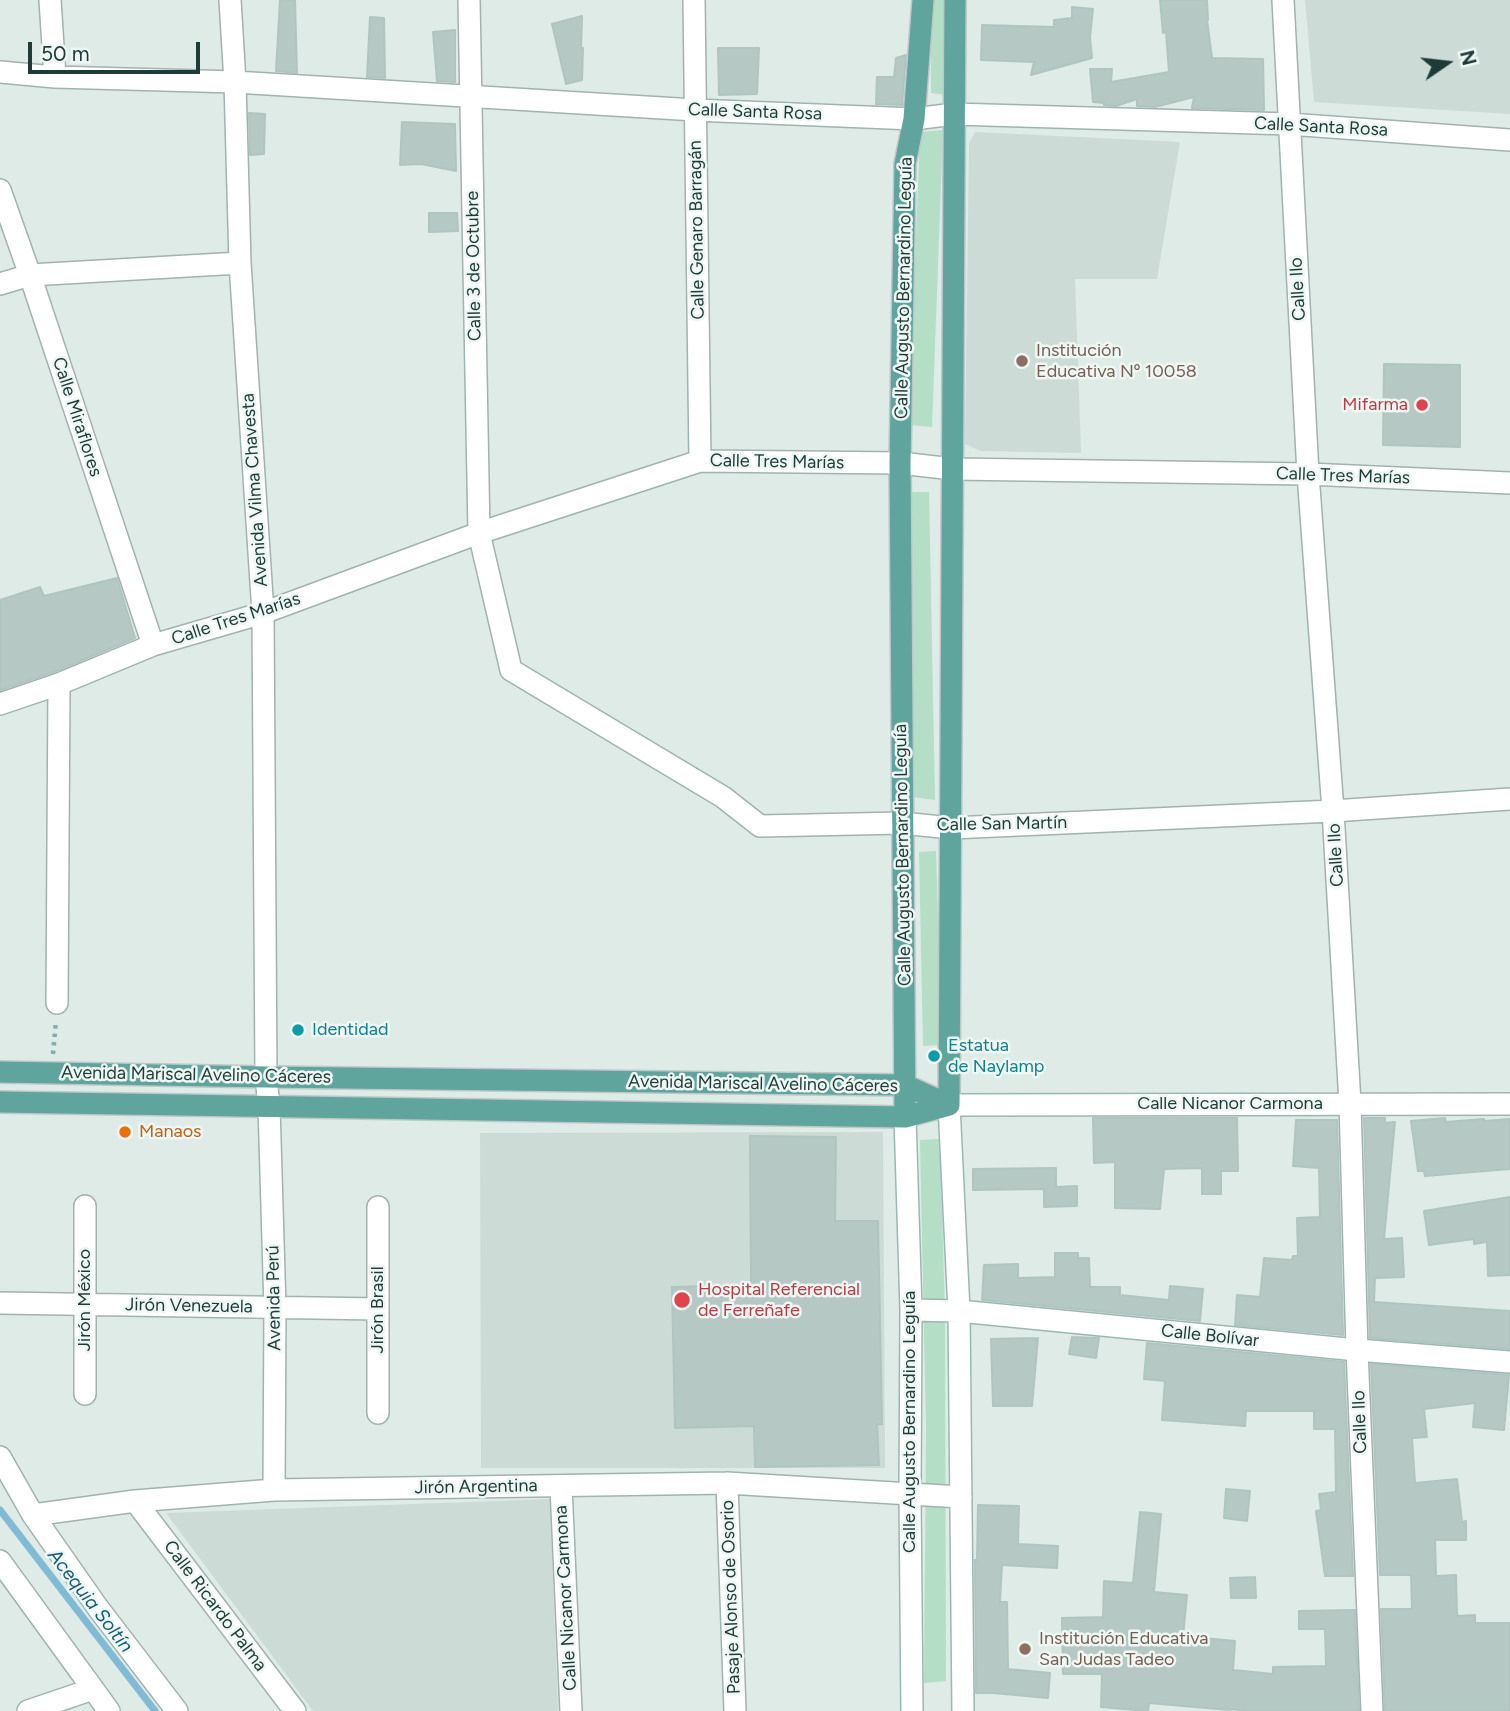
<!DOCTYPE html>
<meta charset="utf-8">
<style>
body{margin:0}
#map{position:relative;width:1510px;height:1711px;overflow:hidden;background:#deebe7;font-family:Figtree,sans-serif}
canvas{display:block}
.north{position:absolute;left:1412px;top:28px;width:70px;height:70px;-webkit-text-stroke:5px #eef7f4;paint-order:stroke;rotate:76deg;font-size:19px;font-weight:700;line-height:28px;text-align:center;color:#1e3b38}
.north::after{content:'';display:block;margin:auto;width:24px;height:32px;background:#1e3b38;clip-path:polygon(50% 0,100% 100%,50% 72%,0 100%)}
.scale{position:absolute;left:28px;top:42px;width:172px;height:32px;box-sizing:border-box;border:4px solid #1e3b38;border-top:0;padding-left:9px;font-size:21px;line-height:24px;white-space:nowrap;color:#1e3b38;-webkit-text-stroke:5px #eef7f4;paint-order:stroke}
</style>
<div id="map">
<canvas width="1510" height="1711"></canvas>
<div class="north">N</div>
<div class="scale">50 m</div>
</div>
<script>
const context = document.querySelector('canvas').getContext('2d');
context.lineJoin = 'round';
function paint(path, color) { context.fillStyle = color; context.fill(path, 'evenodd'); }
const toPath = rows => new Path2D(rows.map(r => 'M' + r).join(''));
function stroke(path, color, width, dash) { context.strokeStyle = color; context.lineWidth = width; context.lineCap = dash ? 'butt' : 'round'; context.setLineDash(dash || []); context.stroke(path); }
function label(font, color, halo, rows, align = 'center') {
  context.font = font + ' Figtree,sans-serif'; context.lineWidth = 5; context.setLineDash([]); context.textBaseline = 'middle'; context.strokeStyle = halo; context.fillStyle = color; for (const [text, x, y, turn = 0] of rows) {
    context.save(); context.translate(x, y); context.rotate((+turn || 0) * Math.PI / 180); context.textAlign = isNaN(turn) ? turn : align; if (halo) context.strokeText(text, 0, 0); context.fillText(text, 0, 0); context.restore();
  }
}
paint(toPath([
 [1305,0,1510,0,1510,114,1314,102],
 [975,132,1180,142,1157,279,1075,279,1081,453,981,451,965,444,969,144],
 [883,1132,885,1468,481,1468,480,1133],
 [550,1499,558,1711,313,1711,166,1513]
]), '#ccdbd6');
paint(toPath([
 [931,0,947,0,947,95,931,93],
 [943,130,932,427,909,425,920,132],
 [912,492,929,492,935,800,913,797],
 [936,851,942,1045,923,1046,919,852],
 [940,1139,945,1313,946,1681,924,1683,926,1428,920,1140]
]), '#b4dec6');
stroke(toPath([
 [0,1510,155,1711]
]), '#81bad5', 7);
const building = toPath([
 [280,0,295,0,297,73,276,71,280,0],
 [1160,0,1207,0,1208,20,1207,20,1212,58,1263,59,1264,110,1192,108,1194,97,1155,107,1137,106,1137,99,1116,106,1104,105,1104,103,1093,102,1090,69,1112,69,1111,82,1169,72,1166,32,1163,33,1160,0],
 [1072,7,1093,9,1090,37,1092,58,1031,75,1034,62,981,60,982,25,1054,27,1054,20,1072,18,1072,7],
 [582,16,581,48,583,48,582,80,566,84,552,24,582,16],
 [370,17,384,18,385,78,367,77,370,17],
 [455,30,455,82,437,81,433,32,455,30],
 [718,48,759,48,757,94,719,95,718,48],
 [906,55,902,105,876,104,877,77,894,77,896,58,906,55],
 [249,113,265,114,264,154,250,155,249,113],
 [402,122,455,124,456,171,421,164,400,165,402,122],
 [429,213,457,213,458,231,429,232,429,213],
 [1384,364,1460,365,1460,447,1383,445,1384,364],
 [117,578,135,638,54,672,0,690,0,600,40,587,44,596,117,578],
 [1093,1118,1237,1118,1238,1171,1221,1171,1221,1194,1202,1194,1202,1168,1164,1169,1160,1209,1115,1208,1115,1162,1094,1163,1093,1118],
 [1364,1118,1385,1118,1385,1123,1395,1122,1384,1239,1402,1238,1404,1277,1375,1278,1374,1302,1510,1311,1510,1349,1370,1338,1364,1118],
 [1445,1118,1446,1122,1484,1119,1484,1121,1510,1119,1510,1169,1425,1176,1424,1171,1418,1171,1411,1121,1445,1118],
 [1296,1120,1337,1120,1343,1335,1235,1325,1237,1295,1260,1297,1264,1258,1292,1260,1293,1256,1298,1256,1297,1218,1320,1217,1319,1168,1293,1166,1296,1120],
 [750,1136,836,1137,835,1221,878,1221,882,1424,877,1424,879,1465,755,1467,754,1426,675,1428,672,1287,751,1285,750,1136],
 [1056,1168,1056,1187,1077,1186,1077,1206,1044,1207,1044,1189,973,1190,973,1169,1056,1168],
 [1510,1197,1510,1275,1488,1276,1487,1242,1474,1244,1474,1239,1429,1245,1424,1211,1510,1197],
 [1055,1253,1078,1253,1078,1258,1089,1258,1090,1287,1120,1287,1120,1295,1169,1300,1170,1286,1203,1289,1200,1321,982,1300,984,1265,1018,1264,1018,1278,1055,1277,1055,1253],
 [1072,1337,1099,1338,1096,1358,1069,1354,1072,1337],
 [1038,1338,1032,1406,993,1406,991,1339,1038,1338],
 [1147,1343,1344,1362,1353,1576,1325,1576,1316,1511,1321,1510,1319,1494,1336,1492,1335,1429,1314,1429,1314,1411,1246,1411,1245,1426,1162,1420,1165,1381,1144,1379,1147,1343],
 [1371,1364,1509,1375,1504,1430,1473,1427,1475,1403,1424,1409,1427,1437,1412,1438,1415,1483,1457,1479,1462,1522,1466,1521,1466,1540,1435,1540,1436,1576,1456,1575,1457,1616,1475,1615,1475,1623,1510,1623,1510,1711,1385,1711,1381,1609,1412,1609,1411,1575,1380,1575,1371,1364],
 [1226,1489,1250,1491,1247,1521,1224,1518,1226,1489],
 [978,1505,1019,1506,1018,1544,1058,1546,1057,1568,1002,1565,1000,1602,1007,1602,1008,1669,1050,1673,1048,1698,993,1693,976,1693,975,1560,977,1560,978,1505],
 [1140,1512,1161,1514,1154,1592,1187,1595,1183,1636,1235,1641,1233,1670,1273,1674,1273,1667,1326,1666,1325,1629,1299,1629,1299,1611,1355,1610,1359,1711,1255,1711,1229,1709,1229,1710,1149,1703,1148,1711,1101,1707,1102,1674,1063,1674,1062,1618,1103,1617,1104,1581,1133,1583,1140,1512],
 [1255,1577,1256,1598,1231,1598,1230,1578,1255,1577]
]);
paint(building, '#b6c8c3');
stroke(building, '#b0c5bf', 2);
const street = toPath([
 [50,0,55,77],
 [230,0,235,82,240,263,263,613,266,1077,269,1106,275,1308,274,1490],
 [469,0,479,533,511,670,723,797,760,826,902,823,951,828,1333,811,1510,799],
 [694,0,700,461],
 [1283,0,1308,474,1333,811,1350,1103,1357,1350,1372,1711],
 [0,72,55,77,235,82,695,110,914,119,954,114,1289,124,1510,140],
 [0,190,30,275,153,645],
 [0,284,30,275,240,263],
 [0,704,59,684,153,645,263,613,479,533,700,461,900,463,953,469,1308,474,1510,483],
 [57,1003,59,684],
 [85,1206,85,1394],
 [0,1303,378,1309],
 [378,1413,378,1207],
 [0,1457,33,1515,98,1608,177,1711],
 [727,1483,735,1711],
 [561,1486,571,1711],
 [135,1501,295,1711],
 [33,1515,135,1501,274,1490,727,1483,961,1497],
 [0,1561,109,1711],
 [28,1711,93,1689]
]);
const secondary = toPath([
 [905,1117,911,1310,910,1495,912,1711],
 [911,1310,959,1311,1357,1350,1510,1362],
 [963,1711,959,1311,949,1105,1510,1104]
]);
const primary = toPath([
 [0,1072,266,1077,905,1085,949,1105],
 [0,1102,905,1117,949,1105],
 [949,1105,955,0],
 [905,1117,900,463,905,164,914,119,923,0]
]);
stroke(street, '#a1b3af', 24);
stroke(secondary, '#9cb7b2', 24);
stroke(primary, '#c0c8c7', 24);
stroke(toPath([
 [53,1054,56,1021]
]), '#7cb1a9', 4.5, [3.5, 5]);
stroke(street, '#fff', 21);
stroke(secondary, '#fff', 21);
stroke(primary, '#5fa49d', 21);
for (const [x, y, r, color] of [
 [1022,361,7,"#8d6e63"],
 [1422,405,7,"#e0444e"],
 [298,1030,7,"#0f9aa8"],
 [934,1056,7,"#0f9aa8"],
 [125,1132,7,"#e8710a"],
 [682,1300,9,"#e0444e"],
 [1025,1649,7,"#8d6e63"]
]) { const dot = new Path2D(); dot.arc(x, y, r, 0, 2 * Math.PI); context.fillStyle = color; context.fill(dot); stroke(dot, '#eef7f4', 2.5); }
label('18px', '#1e3b38', '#eef7f4', [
 ["Calle Santa Rosa",755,112,2],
 ["Calle Santa Rosa",1321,127,3],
 ["Calle Genaro Barragán",697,230,-91],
 ["Calle 3 de Octubre",474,266,-91],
 ["Calle Augusto Bernardino Leguía",904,288,-89],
 ["Calle Ilo",1298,289,-93],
 ["Calle Miraflores",77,417,72],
 ["Calle Tres Marías",777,462,1],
 ["Calle Tres Marías",1343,476,2],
 ["Avenida Vilma Chavesta",255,490,-94],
 ["Calle Tres Marías",236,619,-18],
 ["Calle San Martín",1002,824,-1],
 ["Calle Augusto Bernardino Leguía",903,855,-91],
 ["Calle Ilo",1336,855,-93],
 ["Avenida Mariscal Avelino Cáceres",196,1075,1],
 ["Avenida Mariscal Avelino Cáceres",763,1084,1],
 ["Calle Nicanor Carmona",1230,1104],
 ["Avenida Perú",274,1298,-91],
 ["Jirón México",85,1300,-90],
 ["Jirón Venezuela",189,1306,1],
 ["Jirón Brasil",378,1310,-90],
 ["Calle Bolívar",1210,1336,6],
 ["Calle Augusto Bernardino Leguía",910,1422,-90],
 ["Calle Ilo",1360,1422,-92],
 ["Jirón Argentina",476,1487,-1],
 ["Pasaje Alonso de Osorio",731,1597,-92],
 ["Calle Nicanor Carmona",566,1598,-93],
 ["Calle Ricardo Palma",215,1606,53]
]);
label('18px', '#785e54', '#eef7f4', [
 ["Institución",1036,351],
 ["Educativa Nº 10058",1036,372],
 ["Institución Educativa",1039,1639],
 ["San Judas Tadeo",1039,1660]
], 'left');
label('18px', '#be3a42', '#eef7f4', [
 ["Mifarma",1408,405],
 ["Hospital Referencial",698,1290,"left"],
 ["de Ferreñafe",698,1311,"left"]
], 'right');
label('18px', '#0d838f', '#eef7f4', [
 ["Identidad",312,1030],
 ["Estatua",948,1046],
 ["de Naylamp",948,1067]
], 'left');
label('18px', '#c56008', '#eef7f4', [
 ["Manaos",139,1132]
], 'left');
label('italic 19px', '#15597b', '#eef7f4', [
 ["Acequia Soltín",90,1601,52]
]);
</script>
